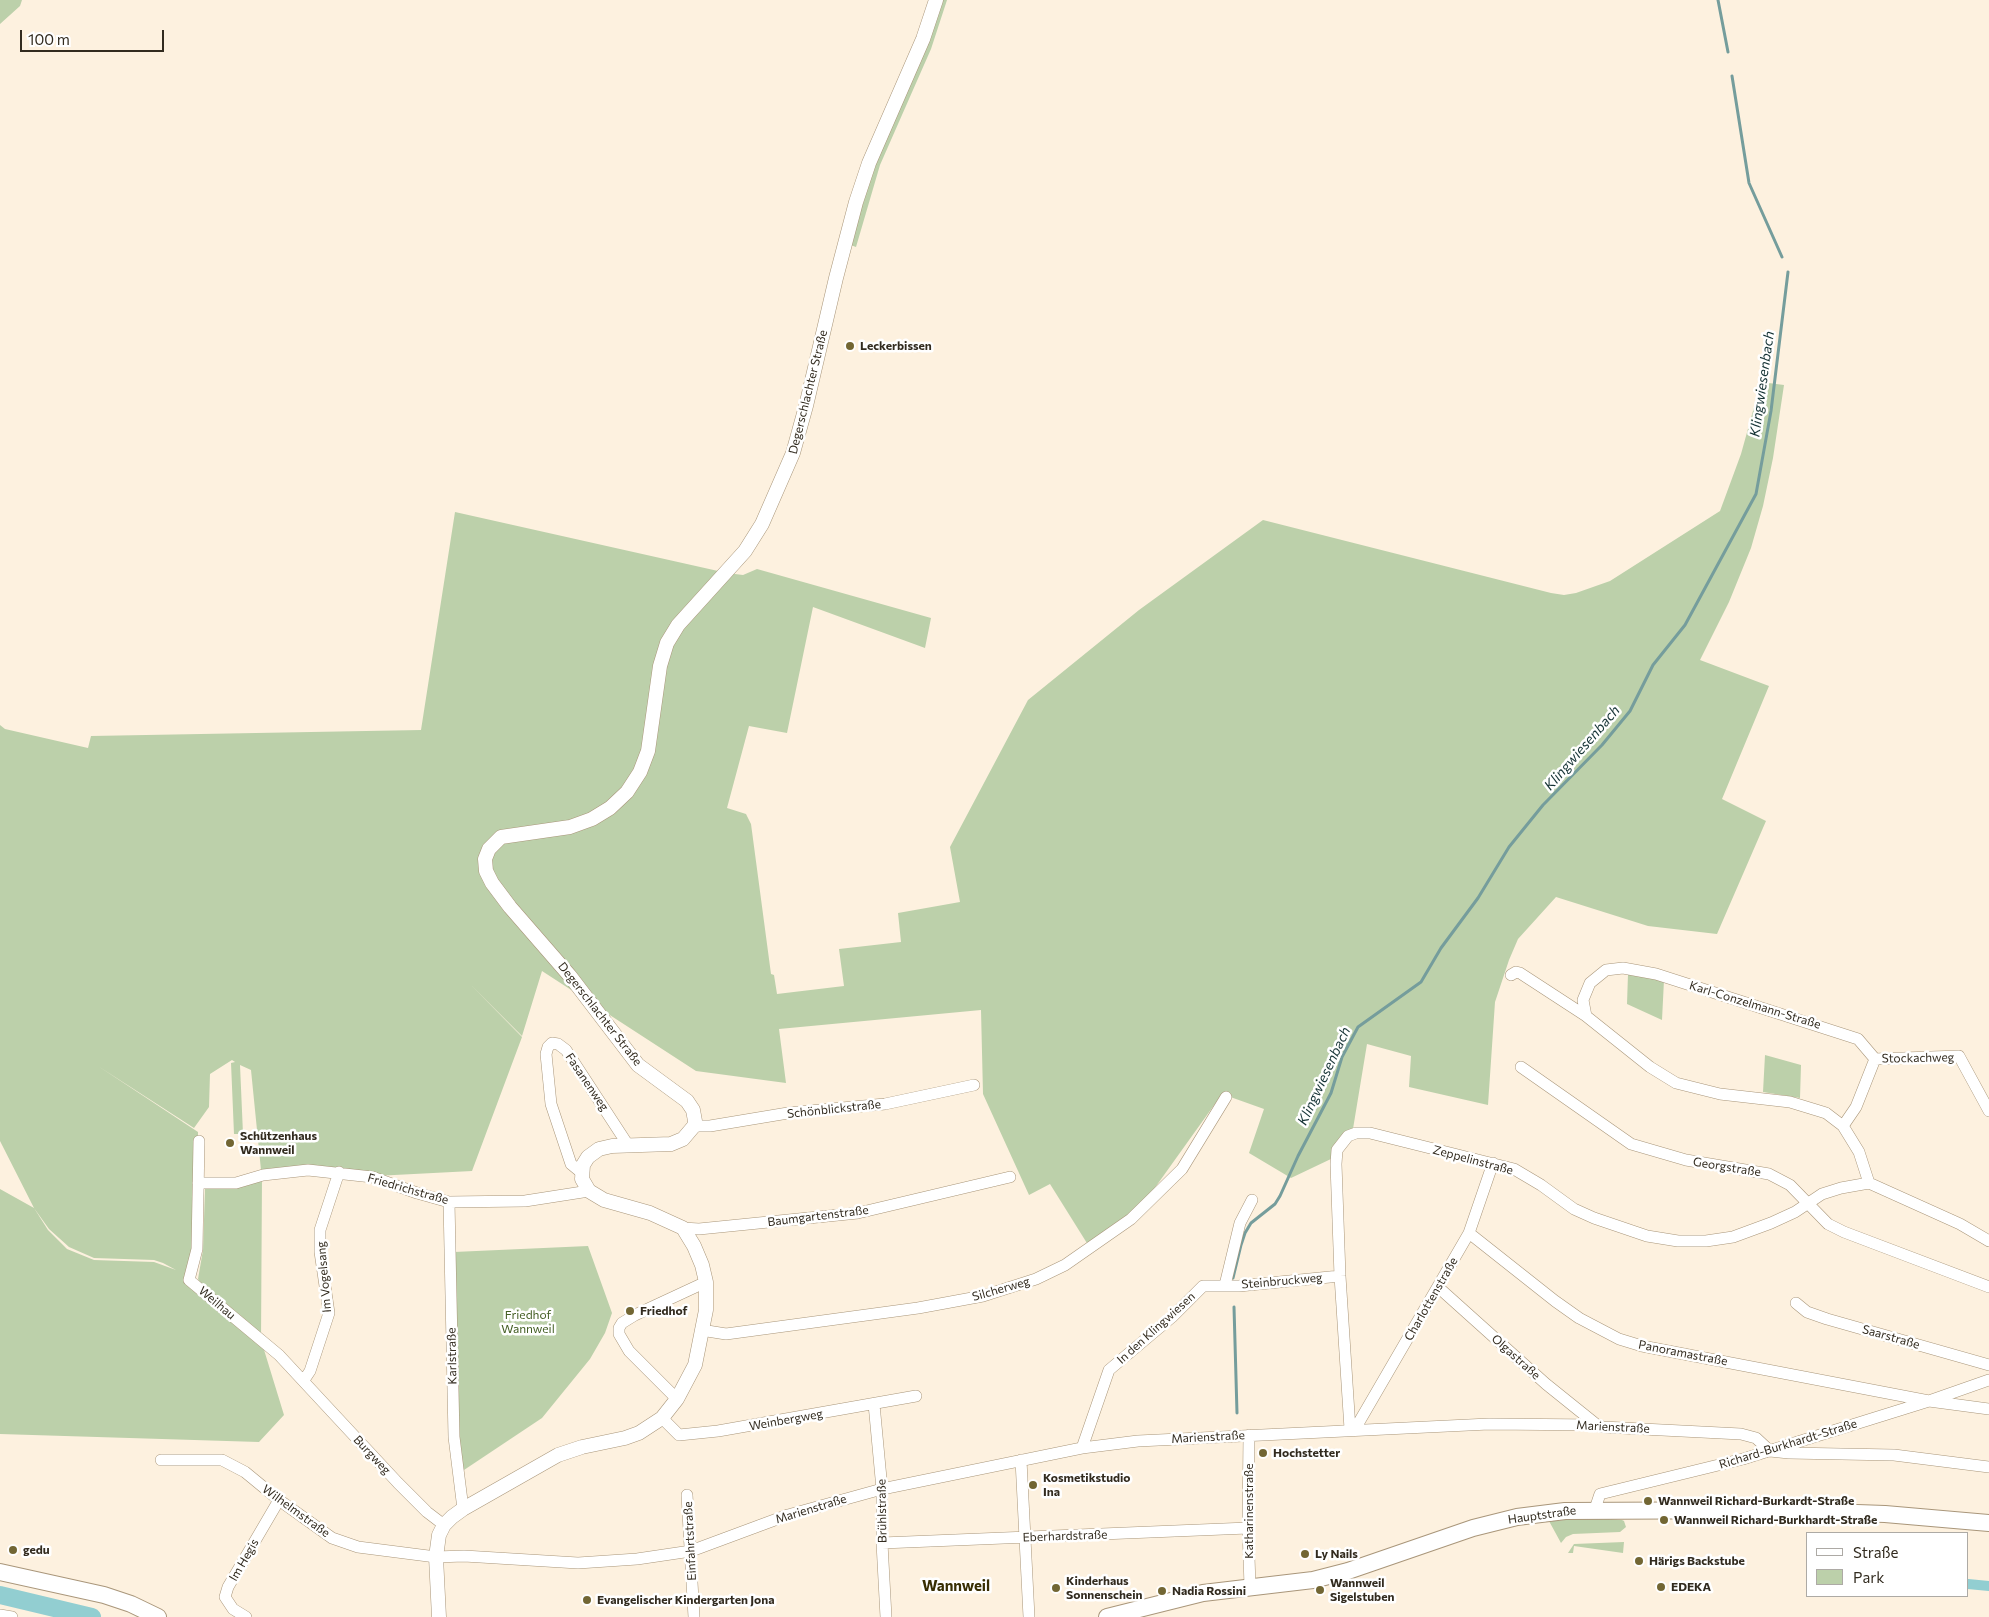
<!DOCTYPE html>
<meta charset="utf-8">
<style>
body{margin:0}
#map{position:relative;width:1989px;height:1617px;overflow:hidden;background:#fdf1df;font-family:Commissioner,sans-serif}
canvas{display:block}
.legend{position:absolute;left:1806px;top:1532px;width:162px;height:65px;box-sizing:border-box;background:#fff;border:1px solid #adaaa5;margin:0;padding:6px 9px;list-style:none;font-size:15px;color:#322b1f}
.legend li{display:flex;align-items:center;gap:10px;height:25px}
.legend b{width:25px;border:1px solid #adaaa5}
.scale{position:absolute;left:20px;top:30px;width:144px;height:22px;box-sizing:border-box;border:2px solid #322b1f;border-top:0;padding-left:6px;font-size:15px;line-height:18px;white-space:nowrap;color:#322b1f;-webkit-text-stroke:4px #fff;paint-order:stroke}
</style>
<div id="map">
<canvas width="1989" height="1617"></canvas>
<ul class="legend">
<li><b style="height:6px;background:#fff"></b>Straße</li>
<li><b style="height:14px;background:#bcd0aa"></b>Park</li>
</ul>
<div class="scale">100 m</div>
</div>
<script>
const context = document.querySelector('canvas').getContext('2d');
context.lineJoin = 'round';
function paint(path, color) { context.fillStyle = color; context.fill(path, 'evenodd'); }
const toPath = rows => new Path2D(rows.map(r => 'M' + r).join(''));
function stroke(path, color, width, dash) { context.strokeStyle = color; context.lineWidth = width; context.lineCap = dash ? 'butt' : 'round'; context.setLineDash(dash || []); context.stroke(path); }
function label(font, color, halo, rows, align = 'center') {
  context.font = font + ' Commissioner,sans-serif'; context.lineWidth = 5; context.setLineDash([]); context.textBaseline = 'middle'; context.strokeStyle = halo; context.fillStyle = color; for (const [text, x, y, turn = 0] of rows) {
    context.save(); context.translate(x, y); context.rotate((+turn || 0) * Math.PI / 180); context.textAlign = isNaN(turn) ? turn : align; if (halo) context.strokeText(text, 0, 0); context.fillText(text, 0, 0); context.restore();
  }
}
paint(toPath([
 [0,0,22,0,20,6,0,24],
 [936,0,947,0,931,49,880,165,856,247,845,243],
 [1761,382,1784,385,1773,458,1763,506,1751,548,1729,602,1700,660,1769,686,1722,799,1766,821,1717,934,1648,926,1556,897,1518,939,1509,960,1495,1002,1488,1105,1409,1087,1411,1056,1367,1044,1351,1141,1344,1144,1333,1158,1291,1178,1249,1153,1264,1109,1222,1094,1149,1196,1090,1248,1050,1184,1029,1195,983,1094,981,1010,779,1029,786,1083,696,1071,542,971,522,1036,471,985,522,1037,472,1171,375,1176,261,1170,251,1070,240,1065,243,1134,234,1134,231,1063,235,1062,232,1060,210,1074,209,1107,194,1128,98,1066,198,1132,198,1183,189,1279,201,1284,198,1279,203,1250,205,1189,236,1183,262,1176,261,1340,284,1415,259,1442,0,1434,0,1189,34,1208,48,1230,67,1249,94,1260,154,1262,176,1270,163,1263,154,1260,94,1258,69,1247,49,1229,34,1208,0,1141,0,725,5,729,88,748,91,736,421,730,455,512,727,573,743,575,757,569,931,618,925,648,813,607,787,733,749,726,727,808,746,814,751,824,771,974,774,975,777,994,844,986,839,949,901,942,898,913,960,902,950,847,1028,700,1139,610,1263,520,1551,593,1564,595,1576,593,1610,581,1720,511,1741,454],
 [1628,974,1664,980,1662,1020,1627,1004],
 [1765,1055,1801,1065,1800,1098,1763,1092],
 [588,1246,612,1313,605,1333,590,1359,542,1418,461,1472,457,1446,454,1252],
 [1595,1518,1622,1520,1624,1521,1626,1527,1620,1532,1573,1534,1566,1537,1561,1543,1549,1521],
 [1624,1542,1623,1553,1574,1546,1573,1553,1568,1553,1574,1544]
]), '#bcd0aa');
stroke(toPath([
 [1718,0,1728,52],
 [1732,76,1749,183,1782,257],
 [1233,1278,1241,1245,1245,1233,1251,1223,1275,1204,1280,1196,1298,1156,1331,1093,1342,1057,1358,1027,1421,982,1441,948,1478,898,1509,847,1543,805,1602,745,1630,711,1653,665,1685,625,1756,494,1771,411,1788,272],
 [1234,1307,1237,1413]
]), '#759d9c', 3);
stroke(toPath([
 [1968,1584,1989,1586]
]), '#92ced1', 10);
stroke(toPath([
 [0,1595,92,1617]
]), '#92ced1', 18);
const minor = toPath([
 [1511,975,1516,972,1520,973,1586,1016,1650,1067,1676,1083,1720,1094,1790,1102,1826,1113,1843,1126,1859,1152,1869,1183,1960,1224,1989,1241],
 [1586,1016,1583,1000,1590,983,1606,970,1623,968,1656,974,1858,1039,1875,1059,1856,1107,1843,1126],
 [1875,1059,1959,1056,1989,1111],
 [1521,1067,1631,1144,1686,1160,1769,1174,1790,1185,1828,1224,1844,1232,1989,1287],
 [694,1126,710,1126,788,1113,885,1104,974,1085],
 [199,1141,197,1249,189,1280,279,1355,398,1483,427,1512,444,1525],
 [582,1173,571,1164,551,1104,546,1054,548,1047,552,1043,558,1044,566,1050,628,1145],
 [198,1183,236,1183,263,1175,308,1170,372,1177,417,1193,449,1202,525,1201,589,1191],
 [449,1202,454,1437,463,1509],
 [683,1228,699,1229,858,1213,1010,1177],
 [1469,1233,1555,1301,1579,1318,1619,1339,1642,1346,1929,1401,1989,1409],
 [1225,1285,1240,1223,1252,1200],
 [1438,1287,1546,1384,1597,1425],
 [1796,1303,1807,1312,1827,1319,1989,1365],
 [701,1330,726,1334,918,1308,983,1296,1036,1279,1065,1265,1131,1219,1182,1169,1226,1097],
 [304,1380,310,1371,329,1313,320,1252,320,1230,339,1172],
 [677,1399,629,1351,619,1334,619,1328,622,1323,635,1315,706,1282],
 [874,1404,882,1489,882,1543,886,1617],
 [662,1418,679,1435,718,1431,916,1396],
 [1350,1429,1340,1276,1336,1164,1337,1150,1348,1136,1356,1133,1370,1133,1514,1169,1541,1185,1574,1209,1594,1218,1647,1236,1678,1241,1706,1241,1733,1237,1771,1223,1795,1212,1822,1194,1841,1188,1869,1183],
 [1355,1429,1469,1233,1493,1163],
 [1249,1435,1248,1528,1250,1586],
 [1082,1448,1109,1370,1172,1317,1203,1286,1239,1286,1340,1276],
 [161,1460,222,1460,245,1472,279,1500,332,1538,358,1547,436,1557,464,1556,578,1563,637,1559,691,1551,788,1515,882,1489,1082,1448,1138,1441,1489,1424,1597,1425,1603,1427,1741,1434,1756,1438,1770,1451,1789,1453,1894,1455,1989,1467],
 [1021,1460,1029,1617],
 [687,1495,694,1617],
 [1595,1509,1600,1494,1743,1459,1929,1401,1989,1380],
 [882,1543,1248,1528],
 [0,1615,12,1617],
 [246,1617,233,1609,225,1597,228,1587,279,1500]
]);
const tertiary = toPath([
 [439,1617,436,1557,439,1535,444,1525,452,1517,463,1509,558,1455,582,1447,625,1438,639,1433,662,1418,677,1399,695,1365,706,1310,706,1282,702,1265,694,1246,683,1228,650,1213,604,1200,589,1191,582,1179,583,1165,588,1157,599,1149,612,1146,671,1144,683,1139,694,1126,695,1121,693,1110,687,1101,638,1065,570,976,510,907,492,883,486,871,485,859,489,849,501,837,570,827,592,819,610,808,627,792,640,772,648,751,660,666,667,643,678,625,745,551,762,524,793,453,806,406,836,278,856,202,869,163,923,39,936,0]
]);
const secondary = toPath([
 [0,1572,104,1595,131,1604,158,1617],
 [1107,1617,1203,1593,1313,1580,1348,1571,1473,1528,1517,1517,1565,1511,1774,1510,1885,1514,1989,1523]
]);
stroke(minor, '#a9967a', 12);
stroke(tertiary, '#a9967a', 15);
stroke(secondary, '#a9967a', 18);
stroke(minor, '#fff', 11);
stroke(tertiary, '#fff', 14);
stroke(secondary, '#fff', 16);
for (const [x, y, r, color] of [
 [850,346,5,"#726633"],
 [230,1143,5,"#726633"],
 [630,1311,5,"#726633"],
 [1263,1453,5,"#726633"],
 [1033,1485,5,"#726633"],
 [1648,1501,5,"#726633"],
 [1664,1520,5,"#726633"],
 [13,1550,5,"#726633"],
 [1305,1554,5,"#726633"],
 [1639,1561,5,"#726633"],
 [1661,1587,5,"#726633"],
 [1056,1588,5,"#726633"],
 [1320,1590,5,"#726633"],
 [1162,1591,5,"#726633"],
 [587,1600,5,"#726633"]
]) { const dot = new Path2D(); dot.arc(x, y, r, 0, 2 * Math.PI); context.fillStyle = color; context.fill(dot); stroke(dot, '#fff', 2); }
label('bold 12px', '#322b1f', '#fff', [
 ["Leckerbissen",860,346],
 ["Schützenhaus",240,1136],
 ["Wannweil",240,1150],
 ["Friedhof",640,1311],
 ["Hochstetter",1273,1453],
 ["Kosmetikstudio",1043,1478],
 ["Ina",1043,1492],
 ["Wannweil Richard-Burkardt-Straße",1658,1501],
 ["Wannweil Richard-Burkhardt-Straße",1674,1520],
 ["gedu",23,1550],
 ["Ly Nails",1315,1554],
 ["Härigs Backstube",1649,1561],
 ["Kinderhaus",1066,1581],
 ["Sonnenschein",1066,1595],
 ["Wannweil",1330,1583],
 ["Sigelstuben",1330,1597],
 ["EDEKA",1671,1587],
 ["Nadia Rossini",1172,1591],
 ["Evangelischer Kindergarten Jona",597,1600]
], 'left');
label('12px', '#322b1f', '#fff', [
 ["Degerschlachter Straße",808,392,-76],
 ["Karl-Conzelmann-Straße",1755,1005,17],
 ["Degerschlachter Straße",600,1014,52],
 ["Stockachweg",1918,1058,-1],
 ["Fasanenweg",587,1082,56],
 ["Schönblickstraße",834,1109,-6],
 ["Zeppelinstraße",1473,1160,15],
 ["Georgstraße",1727,1167,9],
 ["Friedrichstraße",408,1189,16],
 ["Baumgartenstraße",818,1216,-7],
 ["Im Vogelsang",324,1277,-95],
 ["Steinbruckweg",1282,1281,-5],
 ["Silcherweg",1001,1289,-16],
 ["Charlottenstraße",1431,1299,-60],
 ["Weilhau",217,1303,40],
 ["In den Klingwiesen",1156,1328,-42],
 ["Saarstraße",1891,1337,16],
 ["Panoramastraße",1683,1353,11],
 ["Karlstraße",452,1356,-91],
 ["Olgastraße",1516,1357,42],
 ["Weinbergweg",786,1420,-10],
 ["Marienstraße",1613,1427,3],
 ["Marienstraße",1208,1437,-3],
 ["Richard-Burkhardt-Straße",1788,1444,-17],
 ["Burgweg",372,1455,47],
 ["Marienstraße",811,1509,-17],
 ["Wilhelmstraße",296,1511,36],
 ["Brühlstraße",882,1511,-91],
 ["Katharinenstraße",1249,1511,-90],
 ["Hauptstraße",1542,1515,-8],
 ["Eberhardstraße",1065,1536,-2],
 ["Einfahrtstraße",690,1541,-93],
 ["Im Hegis",244,1560,-60]
]);
label('12px', '#435e23', '#fff', [
 ["Friedhof",528,1315],
 ["Wannweil",528,1329]
]);
label('italic 14px', '#153335', '#fff', [
 ["Klingwiesenbach",1762,384,-82],
 ["Klingwiesenbach",1582,748,-49],
 ["Klingwiesenbach",1324,1076,-65]
]);
label('bold 15px', '#382e03', '#fff', [
 ["Wannweil",956,1586]
]);
</script>
